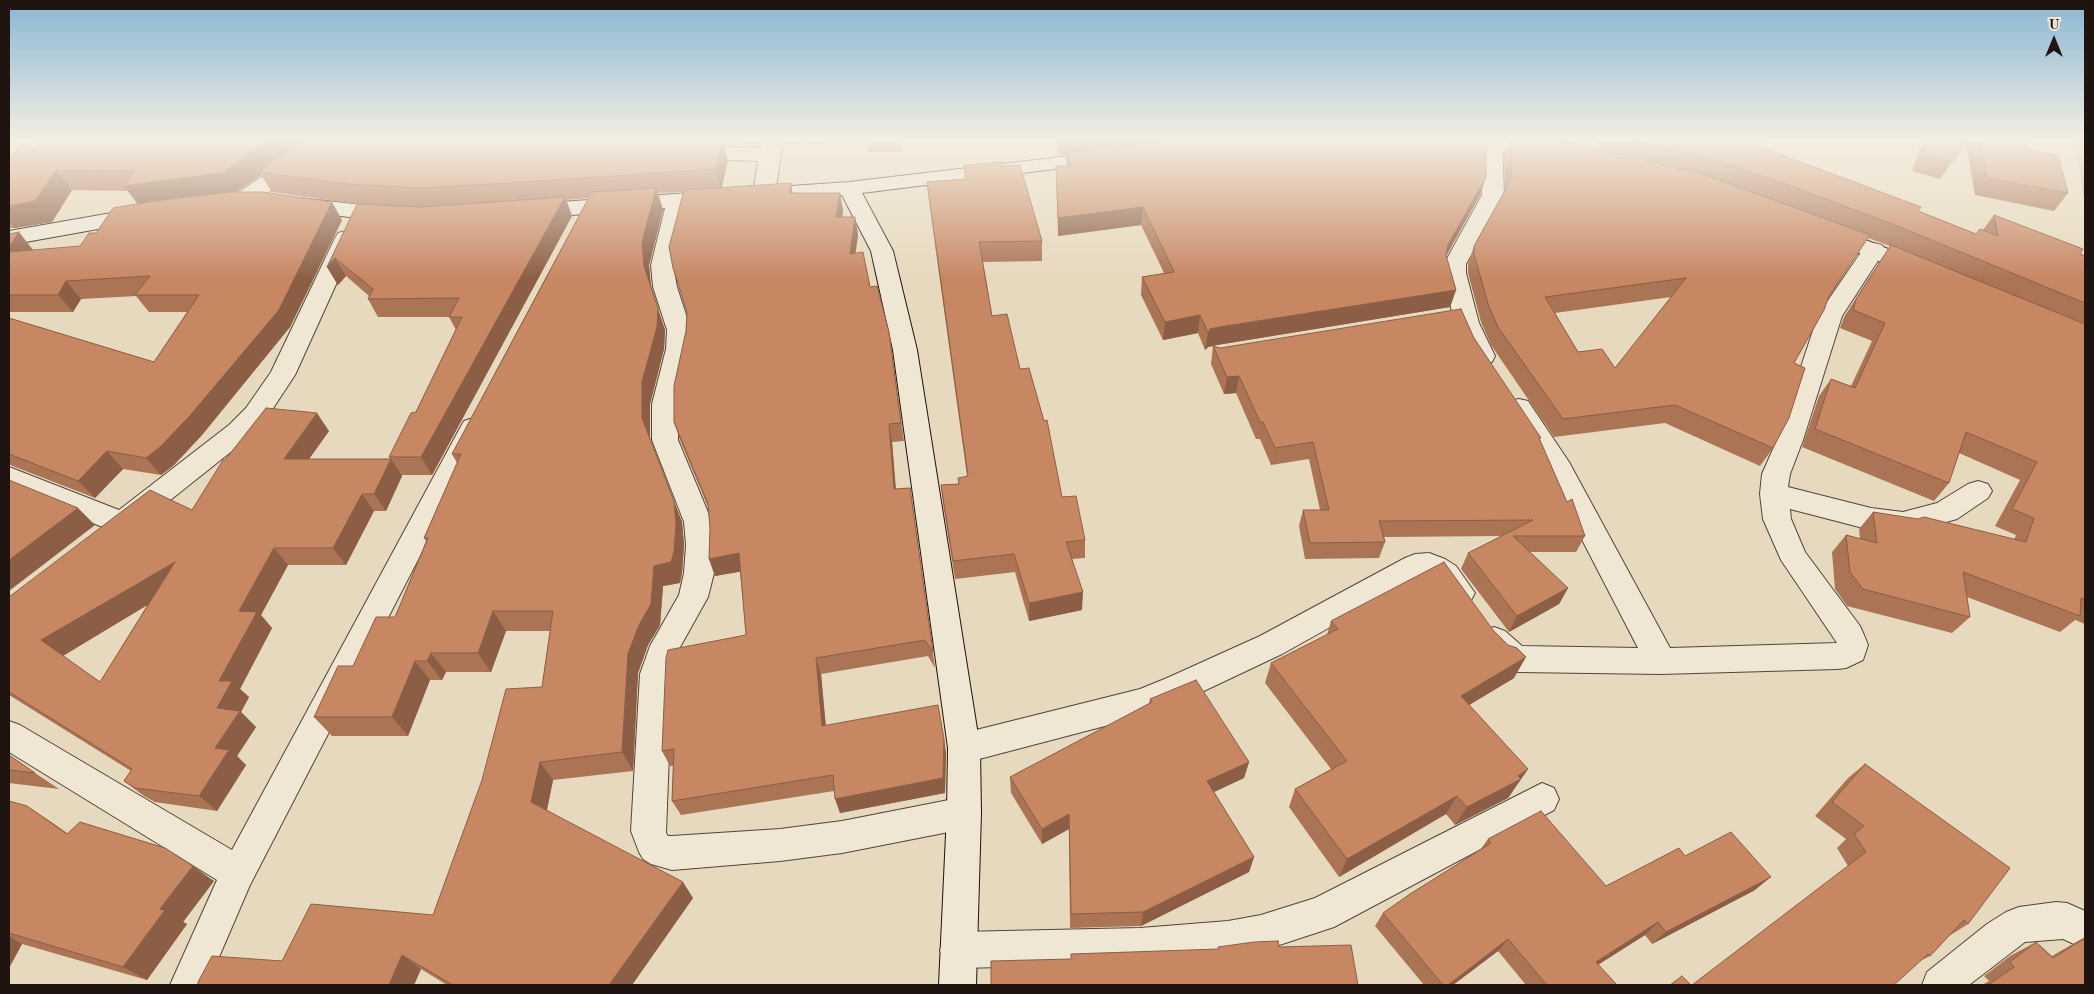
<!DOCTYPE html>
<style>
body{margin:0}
#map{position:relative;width:2094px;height:994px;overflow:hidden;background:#e7d9bd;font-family:"Old Standard TT",serif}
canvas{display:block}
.frame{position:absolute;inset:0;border:10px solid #1f140f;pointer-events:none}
.north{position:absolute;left:2029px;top:15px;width:50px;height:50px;-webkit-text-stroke:4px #efe6d4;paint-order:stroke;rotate:0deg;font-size:14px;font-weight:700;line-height:20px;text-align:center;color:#1f140f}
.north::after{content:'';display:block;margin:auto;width:18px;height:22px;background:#1f140f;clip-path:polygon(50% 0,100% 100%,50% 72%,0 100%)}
</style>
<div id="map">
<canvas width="2094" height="994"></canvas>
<div class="frame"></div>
<div class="north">U</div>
</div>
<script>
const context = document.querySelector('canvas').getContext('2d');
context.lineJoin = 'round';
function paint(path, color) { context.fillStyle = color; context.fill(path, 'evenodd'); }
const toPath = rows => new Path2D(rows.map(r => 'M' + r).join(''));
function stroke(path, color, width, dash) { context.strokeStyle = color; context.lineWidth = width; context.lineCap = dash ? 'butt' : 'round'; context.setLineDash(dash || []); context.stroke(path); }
paint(toPath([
 [2074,140,2085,140,2085,205]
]), '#bdbd8c');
const lane = toPath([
 [9,140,16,140,9,145,9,140]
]);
const street = toPath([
 [313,140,336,140,333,144,250,206,242,208,234,206,231,201,234,196,313,140],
 [763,140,783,140,775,194,772,199,764,200,756,199,753,194,758,161,688,158,681,156,678,152,681,148,688,146,760,148,763,140],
 [1484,140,1500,140,1502,143,1504,195,1466,264,1466,273,1479,323,1495,356,1492,362,1483,364,1474,362,1455,323,1442,273,1444,264,1482,195,1482,143,1484,140],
 [1576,140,1596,140,1594,157,1591,161,1584,163,1577,161,1574,157,1576,140],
 [678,194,686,195,689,200,673,265,677,287,691,330,690,349,678,404,678,440,712,522,714,545,714,573,708,597,679,649,672,674,666,833,668,836,672,836,780,829,842,821,964,797,976,802,981,813,976,824,964,829,842,853,780,861,672,870,651,864,643,859,639,852,631,831,640,674,650,646,679,595,684,573,686,545,684,522,652,440,652,404,666,349,667,330,653,287,651,265,667,200,670,195,678,194],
 [346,231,354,233,357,238,295,375,264,422,247,439,139,525,134,526,132,531,122,534,112,531,9,488,9,467,119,510,229,425,246,408,271,372,335,238,338,233,346,231],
 [1874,243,1882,245,1885,250,1842,316,1803,440,1790,474,1788,487,1871,508,1903,512,1937,503,1968,484,1978,481,1988,484,1992,491,1988,498,1957,519,1903,534,1871,530,1790,509,1791,519,1805,552,1860,626,1864,635,1868,645,1863,660,1846,668,1837,669,1661,674,1518,672,1495,661,1483,649,1479,640,1483,631,1494,627,1505,631,1522,646,1638,648,1548,474,1506,408,1510,401,1519,399,1528,401,1569,462,1670,648,1837,643,1781,560,1763,519,1760,494,1762,474,1777,440,1818,315,1866,245,1874,243],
 [473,418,482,421,486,428,250,885,207,985,170,985,217,880,9,752,9,721,20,725,232,850,460,428,464,421,473,418],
 [1429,553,1445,559,1456,566,1475,593,1470,602,1460,605,1450,602,1436,582,1427,577,1420,577,1282,654,1189,698,1143,716,964,763,953,758,948,748,953,738,964,733,1140,689,1167,678,1260,636,1405,558,1415,554,1429,553],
 [1542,783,1554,788,1559,799,1554,810,1334,927,1261,951,1228,957,1140,964,958,968,945,963,940,950,945,937,958,932,1140,928,1228,921,1261,915,1315,898,1542,783],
 [2056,902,2067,903,2085,911,2085,949,2063,939,2025,942,1969,985,1922,985,1927,972,1987,924,2006,912,2019,907,2056,902]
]);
const secondary = toPath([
 [1447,140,1503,140,1545,146,1552,148,1555,152,1552,156,1545,158,1457,146,1450,144,1447,140],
 [1103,152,1110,154,1113,158,1110,162,862,193,893,251,917,350,980,748,981,813,976,985,939,985,947,813,948,748,893,350,871,251,842,195,531,218,523,216,520,211,523,206,531,204,849,182,1103,152],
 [299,198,391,208,399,210,402,215,399,220,391,222,291,210,288,205,291,200,299,198],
 [140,208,148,210,151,215,148,220,9,245,9,231,140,208],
 [1828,225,1926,264,1929,269,1926,274,1918,276,1910,274,1820,237,1817,232,1820,227,1828,225]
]);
stroke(lane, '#51453a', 3);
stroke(street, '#51453a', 2);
stroke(secondary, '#1f140f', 2);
paint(lane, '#efe6d4');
paint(street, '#efe6d4');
paint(secondary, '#efe6d4');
paint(toPath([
 [42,140,762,140,760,144,723,143,728,161,722,187,793,193,840,193,843,211,842,217,855,217,858,235,855,253,889,332,904,441,892,442,896,489,910,488,935,668,928,656,821,674,826,726,944,739,946,754,945,793,840,813,834,791,681,815,672,801,673,766,670,766,662,751,746,635,740,571,715,576,709,559,710,528,708,507,680,440,674,422,686,331,687,313,683,192,658,193,663,210,649,265,651,288,665,330,664,349,650,404,650,440,682,522,684,545,682,573,680,583,663,586,660,625,648,645,638,673,633,771,553,780,547,810,693,898,632,985,447,985,421,969,414,985,198,985,282,961,433,915,542,687,550,631,506,631,491,672,446,672,442,680,430,680,408,736,332,736,314,717,353,666,395,617,426,541,424,538,457,463,452,454,588,198,566,200,572,216,432,475,402,475,402,476,386,511,374,511,346,565,288,565,261,615,272,628,240,689,249,697,241,712,256,727,237,756,246,765,217,811,155,802,144,796,124,781,131,771,9,695,9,597,192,510,225,460,329,431,309,459,390,459,389,457,416,412,456,330,449,317,378,317,368,299,369,296,346,276,338,285,327,267,357,204,272,192,261,175,236,192,342,220,290,327,202,435,174,465,161,475,123,469,95,498,10,465,9,466,9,318,154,362,187,312,149,312,136,296,81,299,73,312,9,312,9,234,33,250,80,246,96,233,138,204,128,191,72,190,52,222,15,228,9,228,9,158,36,147],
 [148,604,100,682,63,656],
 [783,140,902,140,901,152,869,152,868,143,784,144],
 [1055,140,1159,140,1157,143,1480,195,1446,256,1456,290,1450,307,1217,345,1208,347,1205,350,1198,333,1163,340,1141,295,1142,277,1164,273,1141,225,1058,236,1056,166,1066,166,1066,154,1060,155,1055,143],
 [1509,140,1576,140,1574,145,1597,148,1598,140,1760,140,1758,146,1976,234,1983,230,1994,215,2085,256,2085,624,2075,620,2060,632,1967,597,1970,617,1952,633,1847,606,1835,589,1832,552,1846,535,1860,539,1859,529,1873,512,2014,540,2016,535,1995,526,2020,480,1959,453,1949,483,1934,501,1802,447,1819,396,1831,379,1851,386,1872,341,1840,328,1844,317,1890,246,1868,238,1828,297,1794,363,1773,448,1760,466,1665,423,1554,437,1491,345,1481,322,1468,273,1468,264,1474,246,1505,190,1504,154],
 [1671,297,1615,368,1578,352,1555,313],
 [1923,140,2025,140,2029,150,2068,193,2054,211,1975,195,1966,143,1940,179,1912,171],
 [964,165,1002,166,1042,241,1042,261,983,262,992,316,1020,369,1062,497,1085,540,1085,558,1072,559,1082,610,1029,621,1015,572,955,579,943,504,941,485,959,484,967,476,929,201,927,182,965,179],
 [1474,338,1540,440,1567,502,1585,536,1576,552,1530,552,1568,588,1559,604,1509,632,1461,569,1468,553,1501,536,1384,537,1385,542,1379,558,1305,559,1299,526,1303,510,1320,510,1309,459,1271,465,1260,439,1256,439,1236,393,1224,394,1211,364,1213,346,1220,348],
 [1331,621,1514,678,1469,705,1528,769,1508,798,1455,825,1446,814,1339,877,1289,807,1295,789,1331,769,1265,683,1271,663,1327,635],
 [1150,699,1249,762,1244,778,1214,792,1254,857,1249,872,1141,926,1070,928,1069,829,1042,844,1011,793,1010,777,1149,704],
 [9,755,35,773,59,789,9,783],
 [1865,764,1968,924,1949,936,1930,956,1922,960,1848,866,1837,848,1846,839,1815,816,1848,778],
 [9,801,51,822,68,834,214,881,183,922,187,924,147,980,22,944,9,968],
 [1488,839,1606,886,1685,856,1755,890,1652,944,1645,935,1598,965,1617,985,1526,985,1498,951,1453,985,1424,985,1375,926,1383,913,1480,850],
 [2085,937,2085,985,1982,985,1989,981,1984,976,2010,956,2036,942,2052,956,2071,945]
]), '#ab7455');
paint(toPath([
 [270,140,310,140,259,172,261,175,235,193,139,206,124,186],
 [899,140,902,140,901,152],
 [1060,140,1159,140,1156,144,1060,155],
 [723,141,728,161,721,189,716,169],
 [56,170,72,190,52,222,15,228,9,221,9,206],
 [1486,177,1480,195,1442,263,1448,245],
 [791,183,794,201,789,193],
 [656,188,663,210,649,265,651,288,665,330,664,349,650,404,650,440,642,418,644,266,642,243],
 [840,193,843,211,839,235,836,217],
 [565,197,572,216,432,475,421,457],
 [332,202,342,220,290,327,202,435,174,465,161,475,146,458],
 [1143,207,1141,225,1058,236,1058,218],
 [855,217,858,235,853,272,850,254],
 [19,232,33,250,9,255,9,247],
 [335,258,346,276,338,285,327,267],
 [66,281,81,299,73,312,58,295],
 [1456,290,1450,307,1217,345,1208,347,1205,350,1208,333,1210,329],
 [1200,315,1198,333,1163,340,1165,322],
 [1239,376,1236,393,1224,394,1227,377],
 [317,413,329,431,297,476,284,459],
 [889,424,892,442,897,506,894,489],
 [107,451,123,469,95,498,78,481],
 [391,459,402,476,386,511,374,494],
 [362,494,374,511,346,565,333,548],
 [674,501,682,522,684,545,682,573,680,583,663,586,660,625,648,645,638,673,633,771,622,752,628,654,654,566],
 [78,508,95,525,9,591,9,560],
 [274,548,288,565,261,615,272,628,240,689,249,697,241,712,256,727,237,756,246,765,217,811,199,796,215,748,219,681,239,611],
 [739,553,745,571,715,576,709,559],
 [175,562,191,579,61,657,41,640],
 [1568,588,1559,604,1509,632,1517,616],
 [1083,592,1082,610,1029,621,1029,603],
 [493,611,506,631,491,672,478,653],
 [431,653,446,672,442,680,427,661],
 [1526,657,1514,678,1451,716,1461,696],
 [816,658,821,674,827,742,822,726],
 [415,661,430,680,408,736,392,717],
 [944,739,946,754,945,793,840,813,835,799],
 [540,762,553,780,545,819,531,802],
 [1249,762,1244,778,1203,797,1207,781],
 [1528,769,1508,798,1455,825,1467,807],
 [1457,796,1446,814,1339,877,1347,859],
 [27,806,51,822,91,850,67,834],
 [1069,814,1069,829,1042,844,1042,829],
 [1254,857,1249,872,1141,926,1143,912],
 [193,866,214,881,183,922,187,924,147,980,123,967,160,909],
 [1771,877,1755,890,1652,944,1666,932],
 [683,882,693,898,632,985,609,985],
 [1658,922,1645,935,1583,974,1596,962],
 [9,936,22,944,9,968],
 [1508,939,1498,951,1453,985,1448,985],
 [402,955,421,969,414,985,389,985]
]), '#8b5e45');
const building = toPath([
 [42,140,270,140,222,173,124,186,135,171,56,170,35,201,9,206,9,158,20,146,36,147,42,140],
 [303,140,696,140,723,141,716,169,511,183,420,188,347,184,259,172,303,140],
 [1178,140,1486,140,1486,177,1448,245,1446,255,1456,290,1219,327,1210,329,1208,333,1200,315,1165,322,1142,277,1174,272,1143,207,1058,218,1056,166,1072,166,1066,153,1178,140],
 [1511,140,1541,140,1591,147,1702,174,1870,235,1829,296,1824,310,1794,363,1805,368,1789,418,1773,448,1675,405,1563,419,1498,327,1488,304,1474,254,1474,246,1512,178,1511,140],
 [1686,278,1615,368,1602,349,1578,352,1545,297,1686,278],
 [1629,140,1760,140,1758,146,1921,207,1918,211,1976,234,1980,229,1998,236,1994,215,2083,249,2080,254,2085,256,2085,303,1895,225,1785,184,1718,161,1629,140],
 [1928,140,1968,140,1952,162,1923,154,1928,140],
 [1980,140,2025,140,2029,150,2058,155,2068,193,1987,178,1980,140],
 [1002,162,1002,166,1020,165,1042,241,979,242,992,316,1007,314,1020,369,1029,368,1044,421,1047,420,1062,497,1076,496,1085,540,1066,542,1083,592,1029,603,1014,554,953,561,941,485,959,484,958,478,968,476,927,182,966,179,964,165,1002,162],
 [791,183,789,193,840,193,836,217,855,217,850,254,863,252,870,287,877,286,889,332,901,423,889,424,894,489,910,488,933,652,925,640,816,658,822,726,938,705,944,739,943,778,835,799,833,775,672,801,674,749,662,751,666,658,668,650,746,635,739,553,709,559,710,528,708,504,674,422,674,386,686,331,687,312,673,268,669,247,684,190,791,183],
 [656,188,642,243,644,266,658,308,657,327,642,382,642,418,674,501,676,524,674,552,671,562,654,566,651,604,639,625,628,654,622,752,540,762,531,802,683,882,609,985,453,985,402,955,389,985,198,985,198,982,212,956,282,961,311,904,433,915,482,780,506,689,542,687,553,611,493,611,478,653,431,653,427,661,415,661,392,717,314,717,338,666,353,666,376,617,395,617,428,538,424,538,461,454,452,454,592,192,656,188],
 [231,192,262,192,332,202,279,310,188,418,159,448,146,458,107,451,78,481,9,454,9,318,154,362,199,295,135,295,150,276,66,281,58,295,9,295,9,252,80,246,89,233,96,233,113,208,154,201,231,192],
 [565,197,421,457,389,457,411,413,416,412,462,317,449,317,459,298,368,299,373,289,335,258,327,267,357,204,421,207,565,197],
 [19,232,9,247,9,234,19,232],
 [1891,245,2085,324,2085,600,2081,598,2080,616,1963,572,1970,617,1863,589,1850,572,1846,535,1877,543,1873,512,1918,519,1924,517,2026,542,2034,518,2012,509,2037,462,1966,432,1949,483,1815,429,1831,379,1855,388,1885,323,1853,310,1856,299,1891,245],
 [1461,309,1474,338,1541,438,1539,438,1567,502,1572,499,1585,536,1513,536,1568,588,1517,616,1468,553,1533,520,1379,521,1385,542,1310,543,1303,510,1329,510,1313,442,1275,448,1263,422,1260,422,1239,376,1227,377,1213,346,1220,348,1461,309],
 [266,408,317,413,284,459,391,459,374,494,362,494,333,548,274,548,239,611,257,612,219,681,232,681,217,708,240,711,215,748,229,750,199,796,135,788,124,781,132,769,9,692,9,597,150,490,192,510,223,460,225,460,266,408],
 [175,562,100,682,41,640,175,562],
 [9,480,78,508,9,560,9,480],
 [1444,562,1493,630,1508,645,1517,648,1526,657,1461,696,1528,769,1518,776,1521,779,1467,807,1457,796,1347,859,1295,789,1347,761,1271,663,1338,629,1331,621,1444,562],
 [1196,680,1249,762,1207,781,1254,857,1143,912,1071,914,1069,814,1042,829,1010,777,1152,702,1150,699,1196,680],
 [9,755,35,773,9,770,9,755],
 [1865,764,2010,868,1968,924,1964,920,1930,956,1928,954,1894,985,1692,985,1866,852,1854,834,1864,826,1832,802,1865,764],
 [9,801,27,806,67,834,80,822,165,848,193,866,160,909,165,910,123,967,9,933,9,801],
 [1541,811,1606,886,1679,848,1685,856,1731,832,1771,877,1666,932,1658,922,1596,962,1617,985,1547,985,1508,939,1448,985,1443,985,1383,913,1410,894,1491,843,1488,839,1541,811],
 [2085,938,2085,985,1988,985,2014,967,2010,962,2036,942,2053,958,2085,938],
 [1278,941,1279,947,1351,945,1358,985,991,985,991,961,1071,959,1071,954,1219,949,1218,947,1254,942,1278,941],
 [1682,976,1691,985,1670,985,1682,976]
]);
paint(building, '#c78763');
stroke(building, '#8b5e45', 1);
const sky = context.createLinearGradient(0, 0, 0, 279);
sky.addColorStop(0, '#88b6d5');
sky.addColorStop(0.5, '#f4eee1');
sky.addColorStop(1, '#f4eee100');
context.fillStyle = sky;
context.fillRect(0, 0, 2094, 279);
</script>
